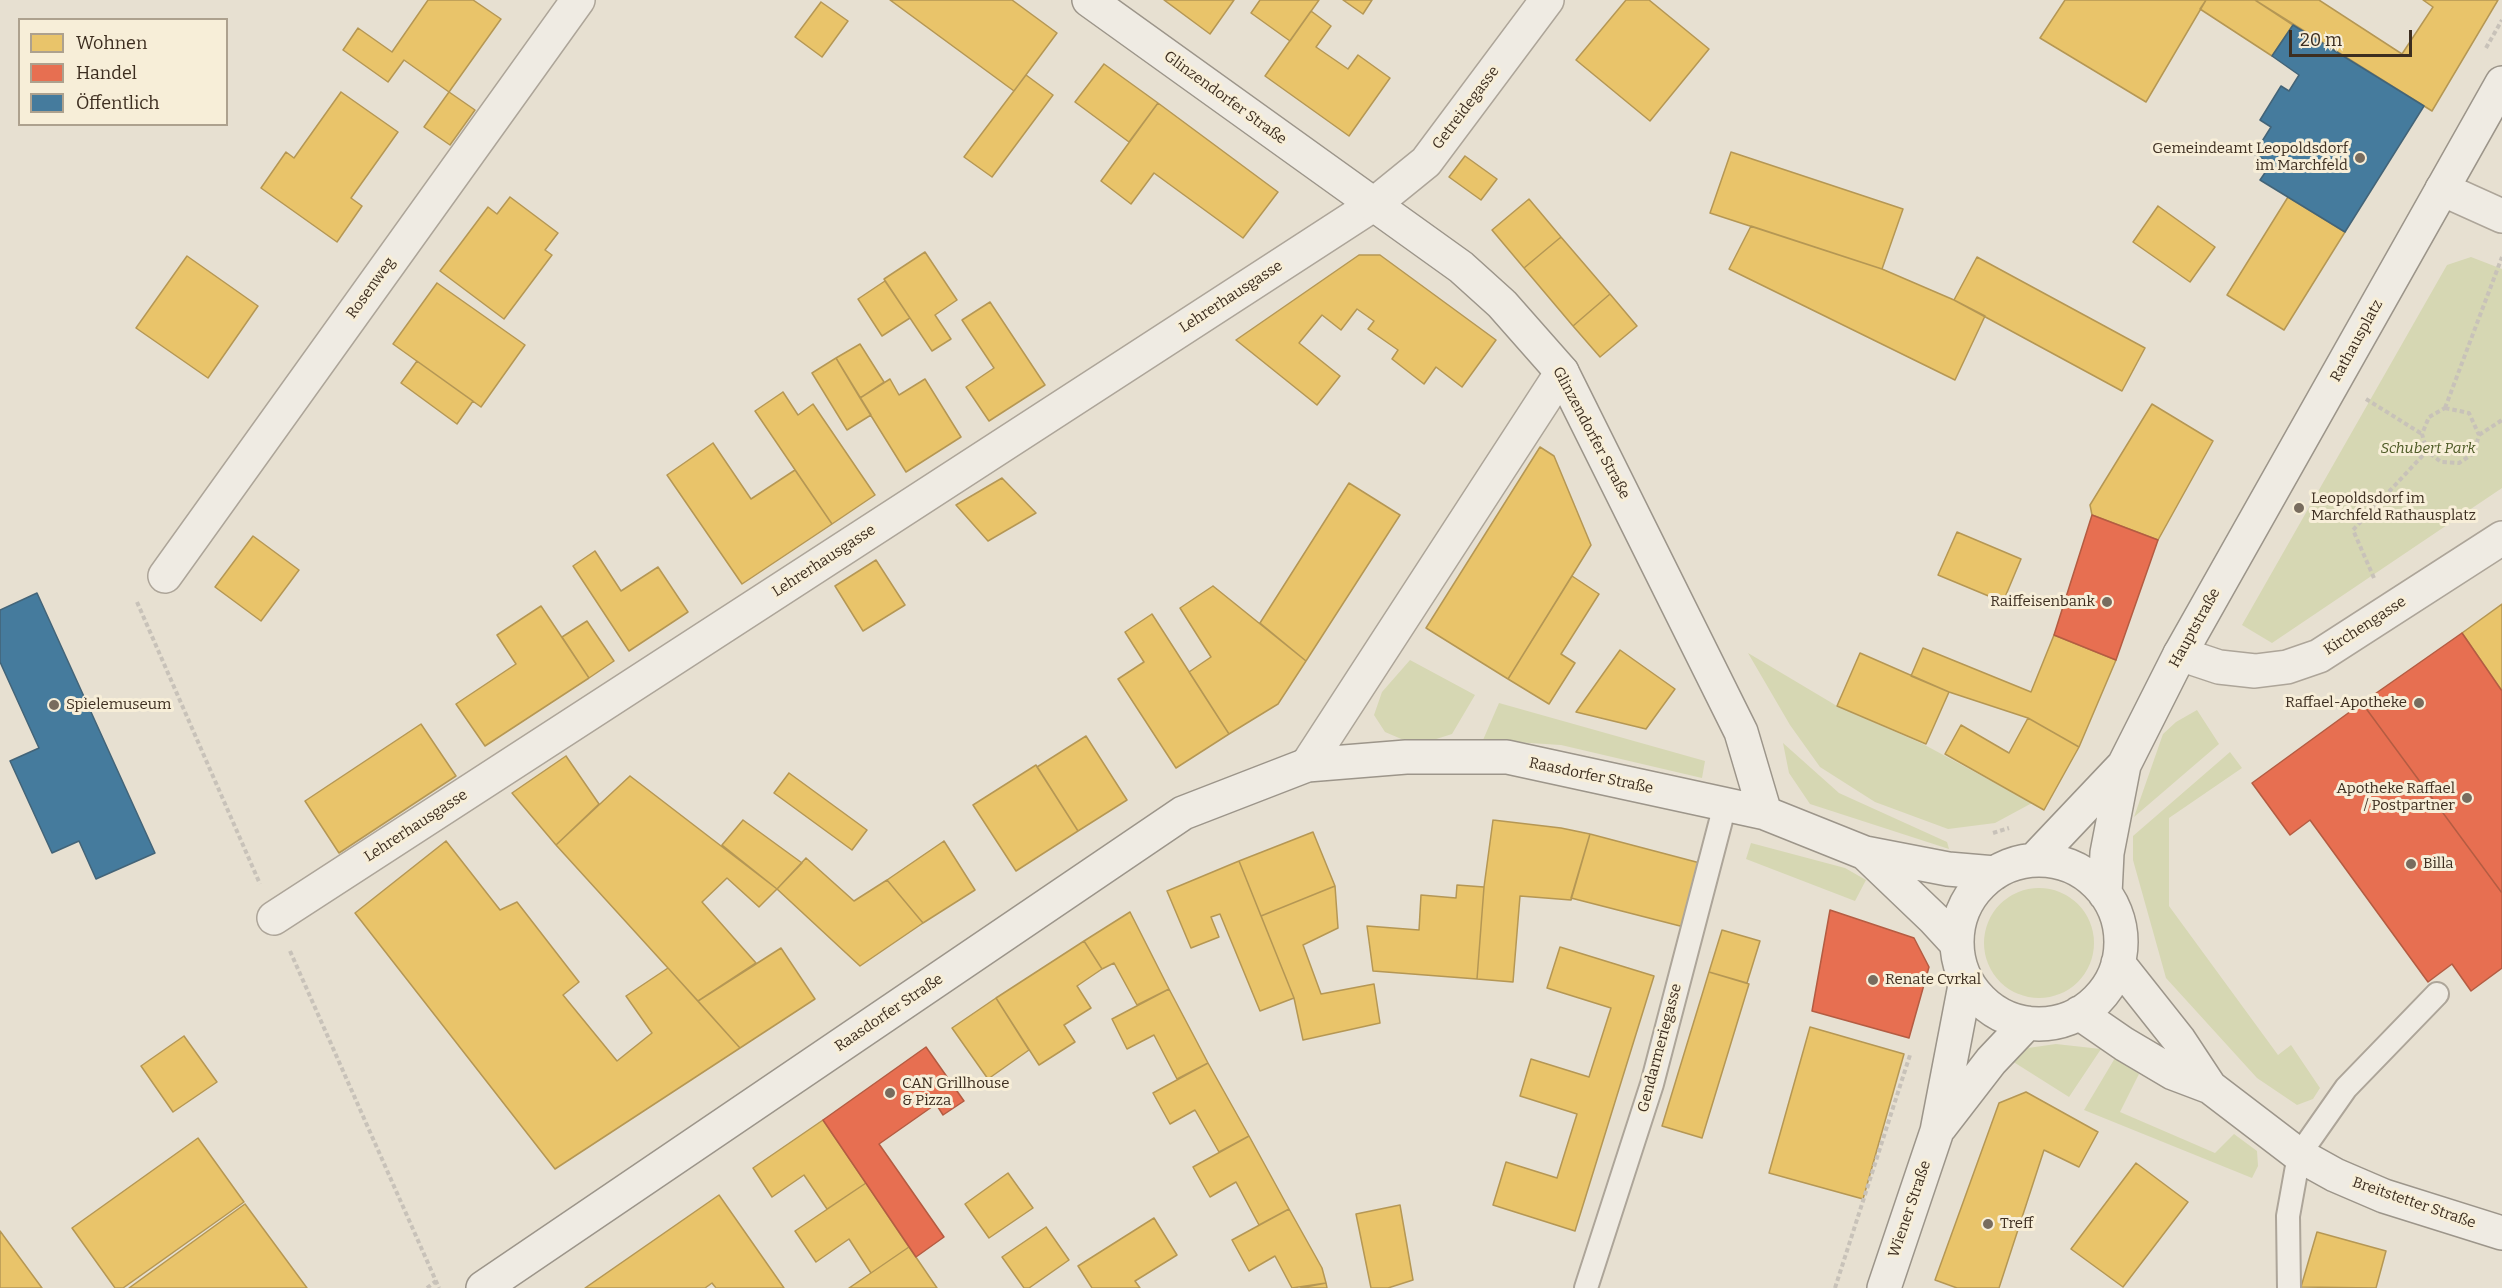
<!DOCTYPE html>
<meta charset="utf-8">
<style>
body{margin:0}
#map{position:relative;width:2502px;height:1288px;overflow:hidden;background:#e7e0d1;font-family:Bitter,serif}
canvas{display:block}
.legend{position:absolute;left:18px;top:18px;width:210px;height:108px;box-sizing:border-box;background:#f7eed8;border:2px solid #ada18e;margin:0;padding:8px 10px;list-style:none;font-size:18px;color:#3d2e20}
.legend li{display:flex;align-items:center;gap:12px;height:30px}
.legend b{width:30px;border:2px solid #ada18e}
.scale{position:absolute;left:2289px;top:30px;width:123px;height:27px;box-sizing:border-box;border:3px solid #3d2e20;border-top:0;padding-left:8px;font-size:18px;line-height:21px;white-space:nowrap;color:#3d2e20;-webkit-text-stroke:4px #f7eed8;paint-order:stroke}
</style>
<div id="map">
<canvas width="2502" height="1288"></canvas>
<ul class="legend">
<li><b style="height:16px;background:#e9c46a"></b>Wohnen</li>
<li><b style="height:16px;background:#e76f51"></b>Handel</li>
<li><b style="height:16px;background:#457b9d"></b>Öffentlich</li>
</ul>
<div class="scale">20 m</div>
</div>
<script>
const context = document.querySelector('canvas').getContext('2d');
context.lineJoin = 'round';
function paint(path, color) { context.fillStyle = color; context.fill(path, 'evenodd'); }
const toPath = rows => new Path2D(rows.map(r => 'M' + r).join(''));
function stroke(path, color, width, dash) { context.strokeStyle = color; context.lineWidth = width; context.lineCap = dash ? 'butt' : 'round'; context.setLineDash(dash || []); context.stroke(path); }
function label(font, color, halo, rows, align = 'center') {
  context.font = font + ' Bitter,serif'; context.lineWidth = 6; context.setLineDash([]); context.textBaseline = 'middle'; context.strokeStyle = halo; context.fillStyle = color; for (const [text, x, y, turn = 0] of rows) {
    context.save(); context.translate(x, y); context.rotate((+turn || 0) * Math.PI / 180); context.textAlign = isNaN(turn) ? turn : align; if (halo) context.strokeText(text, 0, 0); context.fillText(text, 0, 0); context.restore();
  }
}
paint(toPath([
 [2471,257,2502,269,2502,488,2272,643,2242,625,2447,265],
 [1748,653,1837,706,1923,744,2032,803,1995,823,1948,829,1875,802,1820,767,1790,725],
 [1410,660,1475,695,1452,734,1430,741,1406,741,1385,732,1374,715,1382,692],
 [1499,703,1705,761,1702,778,1561,745,1483,740],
 [2197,710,2219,744,2134,817,2163,734,2176,722],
 [1783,743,1839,793,1947,842,1949,849,1810,804,1789,773],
 [2230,752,2242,768,2169,818,2169,906,2278,1055,2291,1045,2320,1088,2313,1099,2297,1105,2257,1078,2166,978,2133,860,2133,836],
 [1751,843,1845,868,1866,880,1855,901,1746,859],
 '1984 943a55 55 0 1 1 110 0a55 55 0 1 1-110 0Z',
 [2056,1044,2101,1049,2069,1097,2012,1061,2028,1048],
 [2115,1058,2139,1074,2120,1112,2215,1153,2234,1134,2257,1151,2258,1166,2252,1178,2084,1110]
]), '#d6d7b3');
const homes = toPath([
 [428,0,473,0,501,19,449,92,404,60,388,82,343,50,358,28,392,52,428,0],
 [890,0,1012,0,1057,33,1014,91,890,0],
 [1164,0,1234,0,1210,34,1164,0],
 [1260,0,1319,0,1290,41,1251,13,1260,0],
 [1343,0,1372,0,1363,14,1343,0],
 [1626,0,1649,0,1709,49,1650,121,1576,60,1626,0],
 [2065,0,2206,0,2146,102,2040,38,2065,0],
 [2206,0,2255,0,2293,25,2272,56,2200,9,2206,0],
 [2255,0,2319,0,2402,54,2433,7,2423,0,2498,0,2432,111,2255,0],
 [821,2,848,21,822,57,795,37,821,2],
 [1311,11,1331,26,1316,47,1348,69,1358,55,1390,78,1349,136,1265,76,1311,11],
 [1104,64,1158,103,1129,142,1075,102,1104,64],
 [1026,75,1053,95,992,177,964,157,1026,75],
 [341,92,398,132,351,198,362,206,337,242,261,188,286,152,294,158,341,92],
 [449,92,475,110,450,145,424,127,449,92],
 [1158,103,1278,192,1243,238,1154,173,1131,204,1101,181,1158,103],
 [1731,152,1903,209,1882,269,1710,213,1731,152],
 [1465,156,1497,179,1481,200,1449,177,1465,156],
 [510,197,558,233,545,250,552,255,504,319,440,271,488,207,497,214,510,197],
 [2288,197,2345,232,2284,330,2227,295,2288,197],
 [1529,199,1561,237,1524,268,1492,230,1529,199],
 [2158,206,2215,247,2190,282,2133,242,2158,206],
 [1751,226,1882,269,1954,300,1985,316,1955,380,1729,269,1751,226],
 [1561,237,1610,294,1573,326,1524,268,1561,237],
 [925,252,957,300,935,315,951,339,932,351,884,279,925,252],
 [1359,255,1380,255,1496,340,1462,387,1436,367,1424,384,1392,359,1398,350,1368,329,1374,321,1357,309,1341,330,1322,315,1299,343,1340,376,1317,405,1236,340,1359,255],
 [187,256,258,306,208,378,136,328,187,256],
 [1977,257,2145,348,2122,391,1954,300,1977,257],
 [885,281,910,318,882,336,858,299,885,281],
 [437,283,525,345,481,407,393,344,437,283],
 [1610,294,1637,326,1600,357,1573,326,1610,294],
 [990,302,1045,385,989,421,966,387,994,368,962,320,990,302],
 [860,344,884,382,860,398,836,358,860,344],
 [836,358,871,415,847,430,812,373,836,358],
 [417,361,473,401,457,424,401,383,417,361],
 [890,379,899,395,925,379,961,437,906,472,860,398,890,379],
 [783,392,798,415,813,404,875,495,832,524,755,411,783,392],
 [2152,404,2213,441,2158,540,2092,515,2090,505,2152,404],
 [713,443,751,499,795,470,832,524,742,584,667,475,713,443],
 [1540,447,1554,456,1591,545,1508,679,1426,628,1540,447],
 [1002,478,1036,513,988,541,956,505,1002,478],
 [1349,483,1400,515,1306,661,1260,623,1349,483],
 [1957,532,2021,559,2003,602,1938,575,1957,532],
 [253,536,299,570,261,621,215,587,253,536],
 [595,551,621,591,658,567,688,612,629,651,573,566,595,551],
 [876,560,905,605,863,631,835,586,876,560],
 [1572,576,1599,594,1561,654,1575,663,1549,704,1508,679,1572,576],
 [1213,586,1306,661,1278,704,1229,734,1189,672,1211,657,1180,608,1213,586],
 [2502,604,2502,691,2462,633,2502,604],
 [541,606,589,678,485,746,456,704,516,664,497,635,541,606],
 [1152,614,1229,734,1176,768,1118,679,1144,662,1125,632,1152,614],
 [587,621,614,661,589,678,562,637,587,621],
 [2054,635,2116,660,2079,747,2028,718,1949,692,1911,676,1923,648,2031,692,2054,635],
 [1620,650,1675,689,1646,729,1576,712,1620,650],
 [1860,653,1949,692,1926,744,1837,706,1860,653],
 [2028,718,2079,747,2044,810,1945,754,1961,725,2009,753,2028,718],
 [421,724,456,776,339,853,305,801,421,724],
 [1086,736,1127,800,1078,831,1037,767,1086,736],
 [566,756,599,804,556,845,512,793,566,756],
 [1036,765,1078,831,1016,871,973,805,1036,765],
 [789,773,867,830,852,850,774,793,789,773],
 [630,776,777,889,759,907,727,878,702,902,756,963,698,1001,556,845,630,776],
 [743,820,802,863,777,889,722,845,743,820],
 [1493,820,1561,828,1590,834,1571,900,1520,896,1513,982,1477,979,1484,887,1493,820],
 [1313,832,1335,886,1261,916,1239,861,1313,832],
 [1590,834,1700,863,1684,927,1571,898,1590,834],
 [446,841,500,910,517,902,579,982,563,995,617,1061,652,1033,626,996,668,968,740,1048,555,1169,355,913,446,841],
 [944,841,975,890,923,923,887,880,944,841],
 [806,858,854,901,887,880,923,923,860,966,777,889,806,858],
 [1239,861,1294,998,1260,1011,1220,914,1211,917,1219,937,1191,948,1167,891,1239,861],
 [1457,885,1484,887,1477,979,1373,971,1367,926,1419,930,1421,895,1456,898,1457,885],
 [1335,886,1338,928,1303,945,1321,994,1374,984,1380,1023,1303,1040,1294,998,1261,916,1335,886],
 [1130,912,1169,989,1137,1005,1114,963,1102,969,1084,941,1130,912],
 [1722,930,1760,941,1747,983,1709,972,1722,930],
 [1084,941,1102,969,1077,986,1091,1008,1064,1025,1075,1042,1039,1065,996,998,1084,941],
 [1560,947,1654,976,1575,1231,1493,1205,1506,1162,1557,1178,1577,1114,1520,1096,1531,1059,1589,1077,1611,1008,1547,988,1560,947],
 [781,948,815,999,740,1048,698,1001,781,948],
 [1709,972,1749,984,1702,1138,1662,1126,1709,972],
 [1169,989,1208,1063,1177,1079,1154,1035,1127,1049,1112,1019,1169,989],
 [996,998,1029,1050,988,1079,952,1028,996,998],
 [1810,1027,1904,1054,1863,1199,1769,1173,1810,1027],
 [184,1036,217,1082,173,1112,141,1066,184,1036],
 [1208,1063,1249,1136,1219,1152,1195,1110,1170,1124,1153,1093,1208,1063],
 [2026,1092,2098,1132,2079,1167,2044,1150,1999,1288,1957,1288,1935,1280,1999,1103,2026,1092],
 [823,1120,866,1183,827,1209,804,1175,772,1197,753,1168,823,1120],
 [1249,1136,1289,1209,1259,1225,1236,1182,1210,1197,1193,1167,1249,1136],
 [198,1138,244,1202,123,1288,115,1288,72,1228,198,1138],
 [2136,1163,2188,1202,2123,1287,2071,1249,2136,1163],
 [1008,1173,1033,1208,989,1238,965,1204,1008,1173],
 [866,1183,909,1247,871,1273,849,1239,816,1262,795,1231,866,1183],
 [719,1195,784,1288,716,1288,712,1283,705,1288,585,1288,719,1195],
 [245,1204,307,1288,129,1288,245,1204],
 [1400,1205,1413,1280,1388,1288,1371,1288,1356,1214,1400,1205],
 [1289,1209,1322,1268,1326,1283,1292,1288,1275,1256,1249,1271,1232,1240,1289,1209],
 [1154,1218,1177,1255,1135,1281,1140,1288,1092,1288,1078,1266,1154,1218],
 [1046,1227,1069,1260,1029,1288,1024,1288,1002,1257,1046,1227],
 [0,1231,42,1288,0,1288,0,1231],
 [2317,1232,2386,1251,2376,1288,2301,1287,2317,1232],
 [909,1247,937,1288,849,1288,871,1273,909,1247],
 [1326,1283,1327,1288,1301,1288,1326,1283]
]);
paint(homes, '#e9c46a');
stroke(homes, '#b59754', 1.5);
const shops = toPath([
 [2092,515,2158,540,2116,660,2054,635,2092,515],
 [2462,633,2502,691,2502,893,2362,703,2462,633],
 [2362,703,2502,893,2502,968,2471,991,2452,964,2428,982,2310,820,2290,835,2252,783,2362,703],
 [1830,910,1914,938,1929,967,1909,1038,1812,1011,1830,910],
 [926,1047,964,1101,943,1115,936,1104,879,1144,944,1237,916,1257,823,1120,926,1047]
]);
paint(shops, '#e76f51');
stroke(shops, '#b45c42', 1.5);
const public = toPath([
 [2293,25,2424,106,2345,232,2260,180,2271,164,2254,154,2271,127,2260,120,2281,86,2289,91,2299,75,2272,56,2293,25],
 [37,593,155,853,96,879,79,841,52,853,10,761,39,748,0,662,0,610,37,593]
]);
paint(public, '#457b9d');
stroke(public, '#436478', 1.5);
const lane = toPath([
 [1586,1288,1652,1084,1725,805],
 [2289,1288,2288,1216,2299,1155,2346,1088,2437,994]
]);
const street = toPath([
 [2442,189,2502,216],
 [165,576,578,0],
 [2180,654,2219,667,2255,671,2287,667,2319,656,2502,538],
 [1307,765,1562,372],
 [274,918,1373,205,1426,162,1547,0]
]);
const secondary = toPath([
 [1089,0,1461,267,1502,304,1562,372,1741,732,1765,813],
 [1865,853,1934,919,1957,944],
 [2034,860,2124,765,2180,654,2502,83],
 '1957 942a82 82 0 1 1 164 0a82 82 0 1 1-164 0Z',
 [2105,894,2107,853,2124,765],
 [2118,963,2179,1040,2210,1087],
 [2079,1013,2124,1044,2173,1073,2210,1087,2299,1155,2335,1175,2384,1196,2502,1233],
 [1940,1127,1991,1061,2027,1023],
 [483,1288,1183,813,1307,765,1406,757,1507,757,1765,813,1865,853,1948,869,1995,873],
 [1884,1288,1937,1131,1966,980]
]);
stroke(lane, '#ada599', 26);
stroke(street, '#ada599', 36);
stroke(secondary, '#9c958a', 36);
stroke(toPath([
 [2486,48,2502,20],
 [2366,399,2422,434],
 [2445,408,2469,413,2479,435,2474,453,2459,463,2441,462,2427,451,2422,434,2429,417,2445,408],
 [2445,408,2502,257],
 [2479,435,2502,420],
 [2374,578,2353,530,2427,451],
 [137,602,260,884],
 [1993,833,2009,828],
 [290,951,439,1288],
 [427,1288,436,1281],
 [1835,1288,1910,1055]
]), '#c8c2b9', 4, [4.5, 3]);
stroke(lane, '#efebe3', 22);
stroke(street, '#efebe3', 33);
stroke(secondary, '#efebe3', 33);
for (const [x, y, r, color] of [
 [2360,158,6,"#786c5e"],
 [2299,508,6,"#786c5e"],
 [2107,602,6,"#786c5e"],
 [2419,703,6,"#786c5e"],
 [54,705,6,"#786c5e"],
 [2467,798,6,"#786c5e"],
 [2411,864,6,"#786c5e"],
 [1873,980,6,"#786c5e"],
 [890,1093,6,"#786c5e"],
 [1988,1224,6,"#786c5e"]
]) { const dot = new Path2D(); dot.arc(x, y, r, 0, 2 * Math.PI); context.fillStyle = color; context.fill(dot); stroke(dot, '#f7eed8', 2); }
label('15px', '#3d2e20', '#f7eed8', [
 ["Glinzendorfer Straße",1225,98,36],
 ["Getreidegasse",1466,108,-53],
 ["Rosenweg",371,288,-54],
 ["Lehrerhausgasse",1231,297,-33],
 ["Rathausplatz",2357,341,-61],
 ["Glinzendorfer Straße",1591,433,62],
 ["Lehrerhausgasse",824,561,-33],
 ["Kirchengasse",2365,626,-33],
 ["Hauptstraße",2195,628,-61],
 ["Raasdorfer Straße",1591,776,12],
 ["Lehrerhausgasse",416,826,-33],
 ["Raasdorfer Straße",889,1013,-34],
 ["Gendarmeriegasse",1660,1048,-75],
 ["Breitstetter Straße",2414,1203,19],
 ["Wiener Straße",1910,1209,-71]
]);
label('15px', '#3d2e20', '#f7eed8', [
 ["Gemeindeamt Leopoldsdorf",2348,149,"right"],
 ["im Marchfeld",2348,166,"right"],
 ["Leopoldsdorf im",2311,499],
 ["Marchfeld Rathausplatz",2311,516],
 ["Raiffeisenbank",2095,602,"right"],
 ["Raffael-Apotheke",2407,703,"right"],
 ["Spielemuseum",66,705],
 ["Apotheke Raffael",2455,789,"right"],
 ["/ Postpartner",2455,806,"right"],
 ["Billa",2423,864],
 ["Renate Cvrkal",1885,980],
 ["CAN Grillhouse",902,1084],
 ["& Pizza",902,1101],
 ["Treff",2000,1224]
], 'left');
label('italic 15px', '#4d5a26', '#f7eed8', [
 ["Schubert Park",2428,449]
]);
</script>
